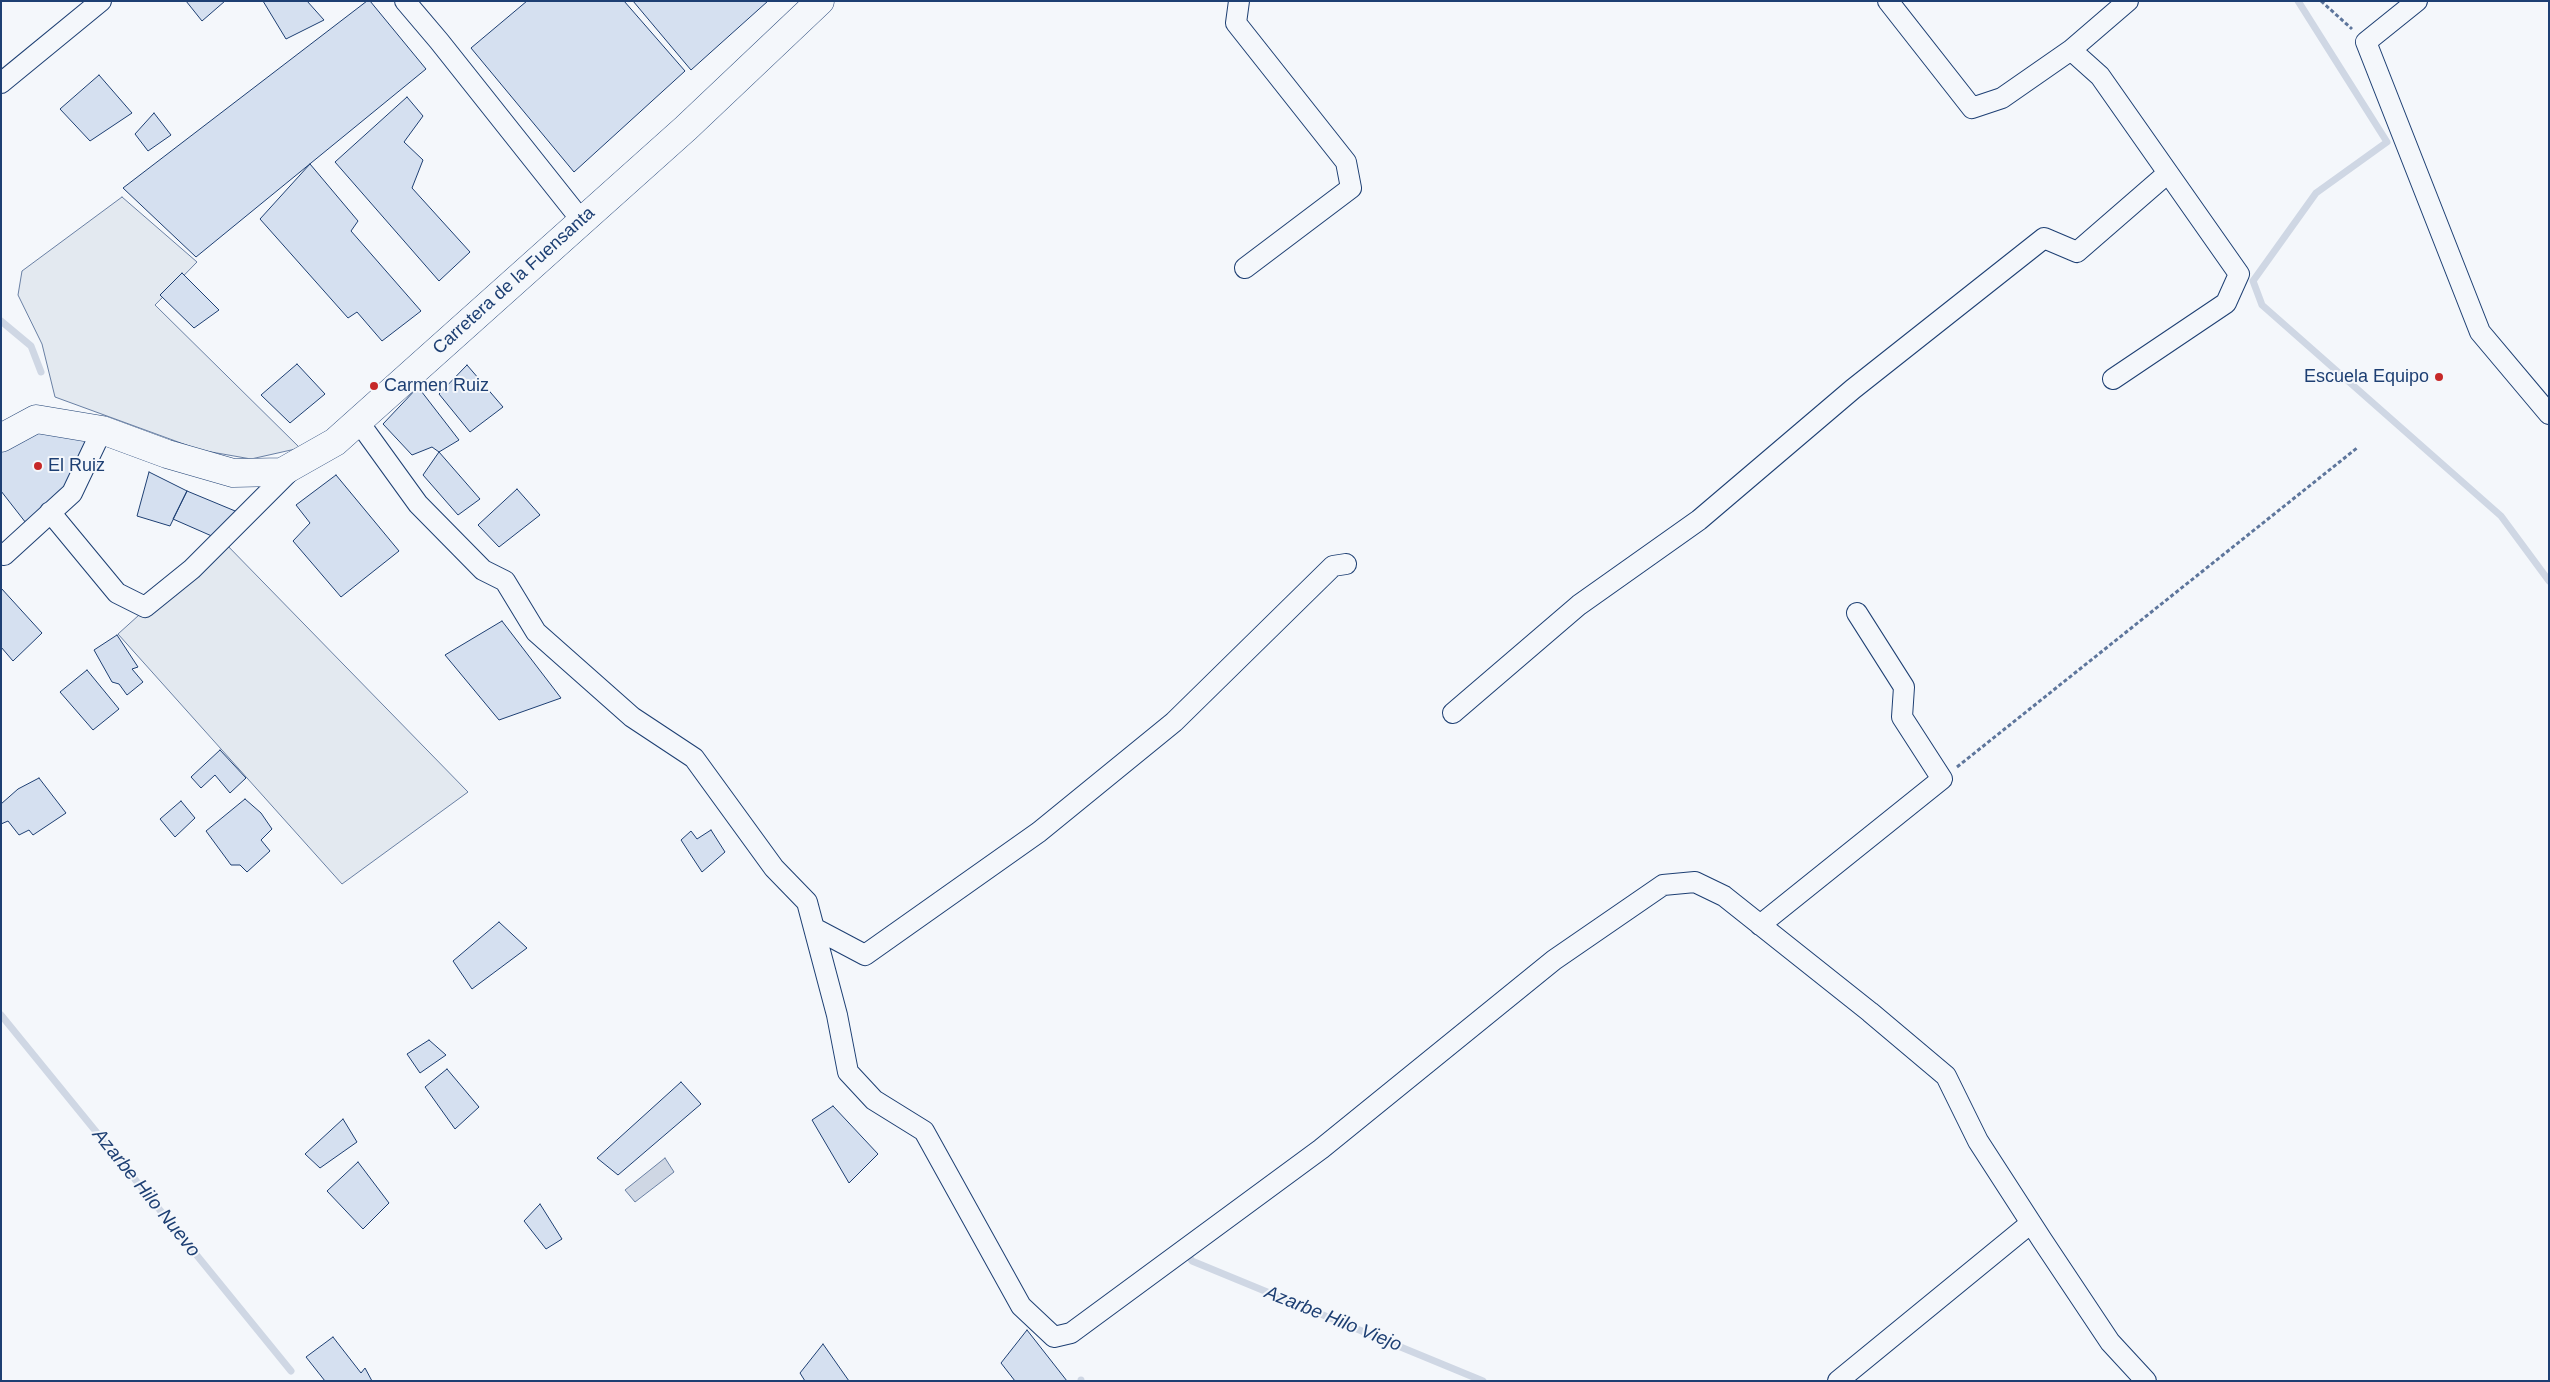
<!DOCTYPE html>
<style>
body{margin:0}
#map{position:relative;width:2550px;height:1382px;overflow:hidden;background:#f4f7fb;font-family:Arial,sans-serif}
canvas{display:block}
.frame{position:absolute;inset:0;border:2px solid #1d3f73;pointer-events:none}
</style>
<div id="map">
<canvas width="2550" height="1382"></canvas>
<div class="frame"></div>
</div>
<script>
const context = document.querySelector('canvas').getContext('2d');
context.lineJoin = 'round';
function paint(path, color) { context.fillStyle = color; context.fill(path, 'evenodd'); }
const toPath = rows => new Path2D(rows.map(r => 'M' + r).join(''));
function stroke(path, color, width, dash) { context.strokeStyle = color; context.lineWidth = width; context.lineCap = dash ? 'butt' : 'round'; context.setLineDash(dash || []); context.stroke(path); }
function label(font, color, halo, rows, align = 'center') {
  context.font = font + ' Arial,sans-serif'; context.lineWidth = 4; context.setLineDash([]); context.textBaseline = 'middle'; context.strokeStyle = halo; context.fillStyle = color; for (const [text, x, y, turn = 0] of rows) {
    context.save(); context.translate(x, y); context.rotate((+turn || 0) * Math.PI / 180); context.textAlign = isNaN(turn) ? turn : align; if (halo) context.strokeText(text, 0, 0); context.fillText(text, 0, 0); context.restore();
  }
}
const green = toPath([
 [122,197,197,262,155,305,300,448,251,459,200,450,55,397,42,344,18,295,22,271,122,197],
 [222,540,468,792,342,884,118,634,222,540]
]);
paint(green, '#e3e9f0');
stroke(green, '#687fa3', 1);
const water = toPath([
 [665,1158,674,1172,635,1202,625,1190,665,1158]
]);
paint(water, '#cfd7e4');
stroke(water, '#687fa3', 1);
stroke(toPath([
 [2298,1,2387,142,2316,193,2253,281,2262,305,2501,516,2549,581],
 [1,321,31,346,41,372],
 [1,1015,291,1371],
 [1187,1253,1192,1261,1483,1381],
 [1081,1380,1081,1381]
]), '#cfd7e4', 7);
const building = toPath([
 [186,1,225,1,202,21,186,1],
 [263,1,307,1,324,20,286,39,263,1],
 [367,1,370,1,426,69,196,257,123,188,367,1],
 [527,1,624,1,685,71,574,172,471,48,527,1],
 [633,1,768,1,691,70,633,1],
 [99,75,132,113,90,141,60,109,99,75],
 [407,97,423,116,404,142,423,160,412,188,470,252,439,281,335,162,407,97],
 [154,113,171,135,148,151,135,134,154,113],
 [310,164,358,221,351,231,421,311,382,341,357,312,348,318,260,219,310,164],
 [182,273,219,310,194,328,160,295,182,273],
 [297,364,325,394,290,423,261,395,297,364],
 [467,365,503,407,470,432,439,394,467,365],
 [418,387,459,440,439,452,432,447,412,455,383,424,418,387],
 [38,425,87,438,67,484,26,523,1,491,1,448,38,425],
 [439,452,480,499,458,515,423,475,439,452],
 [149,472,187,491,170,526,137,516,149,472],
 [336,475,399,551,341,597,293,541,310,523,296,505,336,475],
 [517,489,540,515,499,547,478,525,517,489],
 [187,491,240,513,214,537,173,519,187,491],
 [1,588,42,633,13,661,1,647,1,588],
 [502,621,561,698,499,720,445,655,502,621],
 [117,635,138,667,132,669,143,682,127,695,119,684,112,682,94,650,117,635],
 [87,670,119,709,93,730,60,692,87,670],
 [220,750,246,778,230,793,215,775,201,788,191,777,220,750],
 [39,778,66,813,33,835,29,830,19,835,8,821,1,824,1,804,18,789,39,778],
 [245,799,261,813,272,829,261,840,270,851,247,872,240,865,231,865,206,831,245,799],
 [181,801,195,818,175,837,160,819,181,801],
 [711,830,725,852,702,872,681,840,691,831,697,839,711,830],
 [499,922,527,948,472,989,453,961,499,922],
 [429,1040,446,1055,420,1073,407,1054,429,1040],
 [447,1069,479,1107,455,1129,425,1087,447,1069],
 [681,1082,701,1104,618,1175,597,1158,681,1082],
 [833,1106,878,1154,849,1183,812,1120,833,1106],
 [343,1119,357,1142,320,1168,305,1154,343,1119],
 [358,1162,389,1203,363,1229,327,1191,358,1162],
 [540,1204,562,1239,546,1249,524,1221,540,1204],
 [1027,1330,1067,1381,1015,1381,1001,1363,1027,1330],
 [333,1337,361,1373,365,1368,372,1381,325,1381,306,1357,333,1337],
 [823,1344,849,1381,805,1381,800,1373,823,1344]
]);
paint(building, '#d5e0f0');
stroke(building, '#1d3f73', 1);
const minor = toPath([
 [405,1,439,41,582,221],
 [1239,1,1236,23,1346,162,1351,188,1245,268],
 [1888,1,1972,108,2002,98,2071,50,2100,76,2239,274,2226,303,2113,379],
 [2417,1,2366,42,2480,332,2549,414],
 [2071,50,2128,1],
 [1,83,101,1],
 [358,421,418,504,483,570,505,581,536,632,632,717,694,758,774,868,807,902,837,1015,848,1072,874,1100,924,1131,1021,1306,1054,1337,1071,1333,1321,1149,1554,960,1663,885,1695,882,1724,896,1870,1012,1946,1076,1978,1141,2042,1240,2110,1342,2146,1381],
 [50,512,117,593,145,607,192,569,294,467],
 [4,555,72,493,102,430],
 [1453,713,1579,605,1699,520,1853,389,2044,238,2077,252,2168,173],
 [1760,925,1942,779,1902,717,1904,687,1857,613],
 [814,928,865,955,1039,832,1174,722,1333,566,1346,564],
 [1838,1381,2031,1223]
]);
const secondary = toPath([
 [1,438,36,419,102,430,167,454,233,473,282,472,335,442,686,128,820,1]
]);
stroke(minor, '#1d3f73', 22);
stroke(secondary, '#1d3f73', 29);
stroke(toPath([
 [2321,1,2352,29],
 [1957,767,2357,448]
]), '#5e769c', 3, [4, 2.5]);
stroke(minor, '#f4f7fb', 20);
stroke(secondary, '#f4f7fb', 28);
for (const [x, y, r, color] of [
 [2439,377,5,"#c62828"],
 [374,386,5,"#c62828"],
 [38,466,5,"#c62828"]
]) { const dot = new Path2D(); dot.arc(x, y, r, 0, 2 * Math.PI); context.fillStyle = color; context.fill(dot); stroke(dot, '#f4f7fb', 2); }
label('18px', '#1d3f73', '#f4f7fb', [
 ["Carretera de la Fuensanta",514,281,-42]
]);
label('18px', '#1d3f73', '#f4f7fb', [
 ["Escuela Equipo",2429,377,"right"],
 ["Carmen Ruiz",384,386],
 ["El Ruiz",48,466]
], 'left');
label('italic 19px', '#1d3f73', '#f4f7fb', [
 ["Azarbe Hilo Nuevo",146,1193,51],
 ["Azarbe Hilo Viejo",1333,1319,22]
]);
</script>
